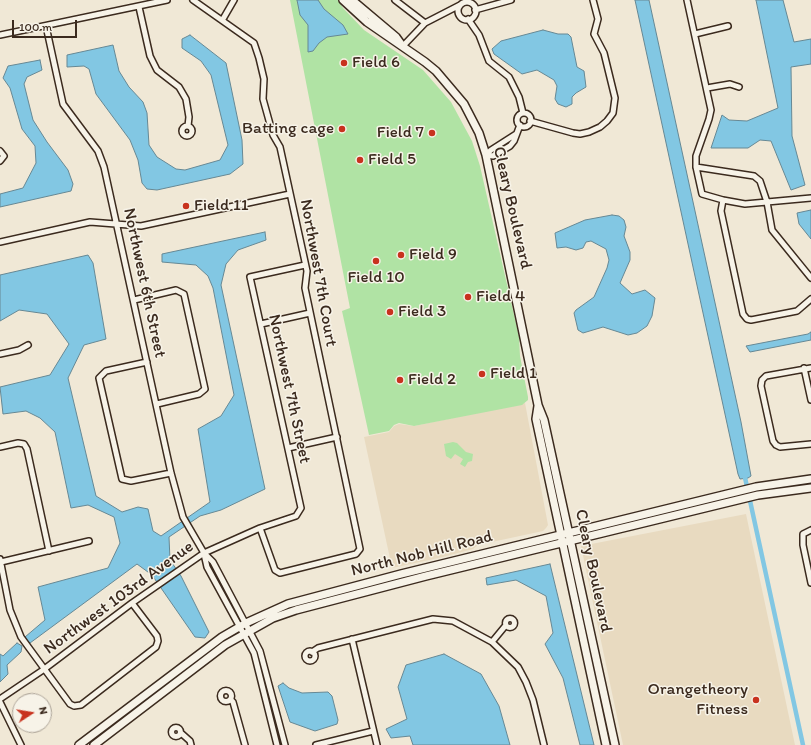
<!DOCTYPE html>
<style>
body{margin:0}
#map{position:relative;width:811px;height:745px;overflow:hidden;background:#f0e8d6;font-family:Itim,sans-serif}
canvas{display:block}
.north{position:absolute;left:12px;top:693px;width:40px;height:40px;box-sizing:border-box;background:#f7f3e8;border:1px solid #aca397;border-radius:50%;rotate:78deg;font-size:11px;font-weight:700;line-height:16px;text-align:center;color:#3b2a1e}
.north::after{content:'';display:block;margin:auto;width:14px;height:18px;background:#c8321e;clip-path:polygon(50% 0,100% 100%,50% 72%,0 100%)}
.scale{position:absolute;left:12px;top:20px;width:65px;height:18px;box-sizing:border-box;border:2px solid #3b2a1e;border-top:0;padding-left:5px;font-size:12px;line-height:14px;white-space:nowrap;color:#3b2a1e;-webkit-text-stroke:3px #f7f3e8;paint-order:stroke}
</style>
<div id="map">
<canvas width="811" height="745"></canvas>
<div class="north">N</div>
<div class="scale">100 m</div>
</div>
<script>
const context = document.querySelector('canvas').getContext('2d');
context.lineJoin = 'round';
function paint(path, color) { context.fillStyle = color; context.fill(path, 'evenodd'); }
const toPath = rows => new Path2D(rows.map(r => 'M' + r).join(''));
function stroke(path, color, width, dash) { context.strokeStyle = color; context.lineWidth = width; context.lineCap = dash ? 'butt' : 'round'; context.setLineDash(dash || []); context.stroke(path); }
function label(font, color, halo, rows, align = 'center') {
  context.font = font + ' Itim,sans-serif'; context.lineWidth = 3; context.setLineDash([]); context.textBaseline = 'middle'; context.strokeStyle = halo; context.fillStyle = color; for (const [text, x, y, turn = 0] of rows) {
    context.save(); context.translate(x, y); context.rotate((+turn || 0) * Math.PI / 180); context.textAlign = isNaN(turn) ? turn : align; if (halo) context.strokeText(text, 0, 0); context.fillText(text, 0, 0); context.restore();
  }
}
paint(toPath([
 [525,403,548,525,546,528,543,531,478,545,473,549,443,557,392,568,364,437,389,432,394,426,399,424,414,426],
 [746,514,795,745,623,745,581,546]
]), '#e8dac0');
paint(toPath([
 [290,0,338,0,343,8,364,30,423,70,451,102,472,141,480,166,519,337,520,356,528,397,528,400,522,405,414,426,399,423,394,425,389,431,369,435,342,311,350,308],
 [453,442,457,443,466,452,473,454,472,461,468,462,465,467,460,464,463,459,455,454,451,459,446,456,444,444]
]), '#b0e3a4');
const water = toPath([
 [297,0,318,0,324,9,343,25,348,34,327,37,319,43,313,51,308,52,308,25,300,15,297,0],
 [635,0,649,0,741,422,751,476,748,478,740,479,738,474,635,0],
 [756,0,783,0,794,42,811,39,811,64,791,67,792,136,805,185,791,190,771,141,760,140,748,148,711,148,722,115,729,120,747,121,778,108,756,0],
 [543,30,558,34,568,34,571,37,577,67,584,71,586,87,576,93,572,97,572,104,566,107,558,104,555,99,557,86,554,80,537,70,522,74,494,54,492,49,501,41,543,30],
 [190,35,226,63,242,140,243,164,230,174,157,190,147,189,142,183,138,160,130,140,96,94,89,69,84,66,67,67,67,55,113,45,119,71,129,87,143,102,147,113,149,145,157,157,176,169,185,170,220,160,228,145,211,75,201,61,182,48,182,39,190,35],
 [40,60,42,70,27,77,24,84,33,120,47,142,68,170,73,184,71,191,0,207,0,194,23,188,36,163,35,146,22,129,10,88,3,78,8,66,40,60],
 [811,210,811,239,799,224,797,213,811,210],
 [612,215,619,216,624,220,626,227,624,236,630,252,630,260,620,283,632,294,645,290,655,298,652,316,647,326,637,333,628,335,603,327,583,333,578,330,574,313,576,310,594,297,607,268,609,260,606,249,591,241,586,242,583,248,576,250,566,247,557,248,555,233,585,220,612,215],
 [265,232,266,240,238,250,226,264,221,285,265,489,221,510,200,516,169,537,170,560,181,576,209,632,205,638,195,637,152,575,137,564,30,643,27,642,25,637,45,620,38,587,108,568,120,543,114,517,88,505,71,508,55,432,40,418,26,411,3,414,0,387,50,375,69,344,47,314,19,310,0,321,0,275,88,255,93,263,106,339,84,345,68,378,96,496,122,512,138,507,148,509,153,531,161,536,210,502,198,429,221,416,234,395,213,288,208,276,196,265,162,262,162,254,265,232],
 [811,332,811,340,750,352,746,346,808,334,811,332],
 [550,564,594,745,580,745,563,678,545,644,553,633,546,596,516,580,487,585,486,578,550,564],
 [17,643,22,646,21,652,7,665,8,674,0,682,0,654,3,656,17,643],
 [444,654,481,674,499,706,510,745,413,745,410,736,391,738,386,729,407,719,398,687,406,665,444,654],
 [283,683,289,688,302,693,328,692,332,696,338,720,337,724,315,731,290,722,278,686,283,683]
]);
paint(water, '#82c7e3');
stroke(water, '#668894', 1);
stroke(toPath([
 [744,473,803,745]
]), '#82c7e3', 4.5);
const street = toPath([
 [193,0,254,43,259,58,264,79,263,99,273,135,280,147,307,271,305,288,360,549,356,554,280,573,275,570,260,528],
 [395,0,425,23],
 [687,0,711,110,709,119,696,156,696,167,702,194,723,200,721,211,743,314,747,319,751,320,797,311,811,299],
 '458 11a9 9 0 1 1 18 0a9 9 0 1 1-18 0Z',
 [139,7,150,56,157,70,179,87,186,99,189,117,188,126],
 [475,10,511,0],
 [223,19,234,0],
 [468,19,479,35,489,61,509,77,519,97,523,113],
 [46,26,63,104,98,151,104,167,171,473,183,517,204,553,213,562,260,651,285,745],
 [695,34,728,26],
 [0,35,167,0],
 [403,46,425,23,460,5],
 [707,88,730,84,739,87],
 '517 120a7 7 0 1 1 14 0a7 7 0 1 1-14 0Z',
 [530,121,573,133,580,134,589,132,600,127,607,121,613,113,615,98,604,53,594,34,598,19,593,0],
 '182 131a5 5 0 1 1 10 0a5 5 0 1 1-10 0Z',
 [0,151,4,156,0,161],
 [486,155,493,156,510,146,514,141,520,125],
 [486,155,491,150,516,134],
 [696,167,754,176,760,181,767,202,772,230,811,278],
 [723,200,745,204,811,198],
 [0,242,90,222,141,226,290,194],
 [134,300,176,290,184,294,205,389,199,394,157,404],
 [261,324,310,313],
 [0,354,19,350,28,345],
 [147,362,106,371,99,378,122,479,131,481,171,473],
 [804,368,811,400],
 [811,368,766,376,762,380,761,386,773,441,776,445,780,447,811,444],
 [0,447,18,443,24,444,27,449,49,551],
 [288,448,337,437],
 [811,530,803,534,803,545,811,583],
 [204,554,207,567,254,653,277,745],
 [0,559,10,610,21,637,70,704,74,706,81,705,156,647,158,641,157,636,132,603],
 [1,562,89,541],
 '505.5 623a4.5 4.5 0 1 1 9 0a4.5 4.5 0 1 1-9 0Z',
 [352,639,377,745],
 [492,642,506,625],
 '305 656a5 5 0 1 1 10 0a5 5 0 1 1-10 0Z',
 [312,652,318,648,433,619,453,621,492,642,518,667,526,682,533,700,544,745],
 '220.5 696a5.5 5.5 0 1 1 11 0a5.5 5.5 0 1 1-11 0Z',
 [0,699,43,670,132,603,204,553,260,528,296,516,301,508,250,277,305,265],
 [231,700,233,702,245,745],
 [0,702,21,745],
 '171.5 732a4.5 4.5 0 1 1 9 0a4.5 4.5 0 1 1-9 0Z',
 [181,733,190,741,191,745],
 [316,745,373,731]
]);
const secondary = toPath([
 [343,0,367,22,425,62,436,71,464,104,479,133,486,155,538,405,544,420,615,745],
 [352,0,396,37,401,44],
 [538,406,536,419,606,745],
 [79,745,222,637,246,623,288,604,401,574,756,487,811,479],
 [94,745,225,645,273,618,296,610,426,576,758,495,811,488]
]);
stroke(street, '#3b2a1e', 8);
stroke(secondary, '#3b2a1e', 10);
stroke(street, '#f7f3e8', 5);
stroke(secondary, '#f7f3e8', 7);
for (const [x, y, r, color] of [
 [344,63,4,"#c8321e"],
 [342,129,4,"#c8321e"],
 [432,133,4,"#c8321e"],
 [360,160,4,"#c8321e"],
 [186,206,4,"#c8321e"],
 [401,255,4,"#c8321e"],
 [376,261,4,"#c8321e"],
 [468,297,4,"#c8321e"],
 [390,312,4,"#c8321e"],
 [482,374,4,"#c8321e"],
 [400,380,4,"#c8321e"],
 [756,700,4,"#c8321e"]
]) { const dot = new Path2D(); dot.arc(x, y, r, 0, 2 * Math.PI); context.fillStyle = color; context.fill(dot); stroke(dot, '#f7f3e8', 1.5); }
label('17px', '#3b2a1e', '#f7f3e8', [
 ["Field 6",352,63],
 ["Batting cage",334,129,"right"],
 ["Field 7",424,133,"right"],
 ["Field 5",368,160],
 ["Field 11",194,206],
 ["Field 9",409,255],
 ["Field 10",376,278,"center"],
 ["Field 4",476,297],
 ["Field 3",398,312],
 ["Field 1",490,374],
 ["Field 2",408,380],
 ["Orangetheory",748,690,"right"],
 ["Fitness",748,710,"right"]
], 'left');
label('17px', '#3b2a1e', '#f7f3e8', [
 ["Cleary Boulevard",512,208,77],
 ["Northwest 7th Court",318,273,80],
 ["Northwest 6th Street",144,283,78],
 ["Northwest 7th Street",289,389,78],
 ["North Nob Hill Road",422,554,-14],
 ["Cleary Boulevard",593,571,78],
 ["Northwest 103rd Avenue",119,598,-36]
]);
</script>
